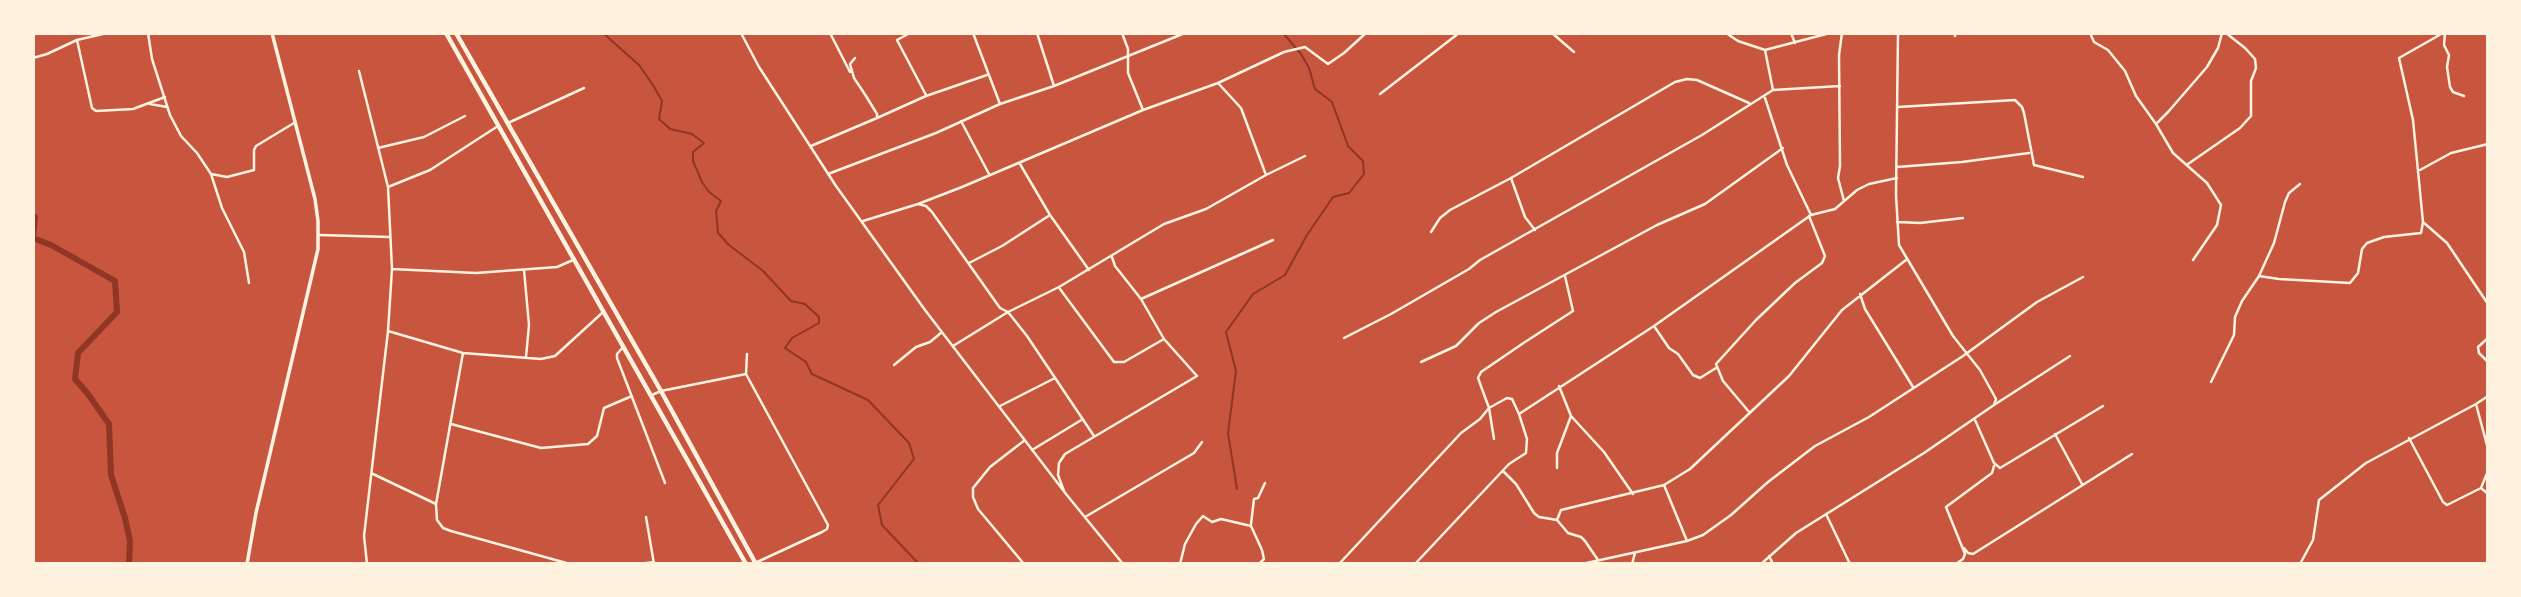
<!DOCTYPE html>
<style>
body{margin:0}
#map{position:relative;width:2521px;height:597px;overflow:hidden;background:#c8553d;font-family:"Playfair Display",serif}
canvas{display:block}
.frame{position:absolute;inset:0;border:35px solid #fff3e0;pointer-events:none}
</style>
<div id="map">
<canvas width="2521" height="597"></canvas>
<div class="frame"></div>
</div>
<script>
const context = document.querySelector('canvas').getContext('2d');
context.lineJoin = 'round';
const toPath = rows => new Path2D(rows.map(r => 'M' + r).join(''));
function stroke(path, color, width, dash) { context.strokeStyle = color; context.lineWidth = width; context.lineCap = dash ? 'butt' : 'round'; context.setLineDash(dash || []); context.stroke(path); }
stroke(toPath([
 [603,33,639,65,653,85,662,101,659,119,670,129,692,134,704,143,693,152,693,161,702,182,709,192,721,201,716,211,718,233,729,245,763,271,791,301,805,304,819,317,819,323,792,338,785,348,806,362,812,374,868,400,909,443,914,459,878,505,882,525,919,564],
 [1237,489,1228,433,1236,371,1226,332,1253,294,1285,275,1307,235,1333,197,1349,193,1364,174,1363,161,1348,146,1332,102,1315,89,1309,68,1301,54,1283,33]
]), '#8f3625', 2);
stroke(toPath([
 [33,217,35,217,33,237],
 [33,238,51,245,115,281,117,312,78,353,75,379,88,394,109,424,111,475,125,518,130,541,129,564]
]), '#8f3625', 6);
stroke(toPath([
 [148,33,152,59,170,115,181,136,197,153,211,174,222,208,244,252,249,283],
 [741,33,759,67,836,186,925,310,1066,494,1123,564],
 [830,33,850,72],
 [910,33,897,40,926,95],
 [973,33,1000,104],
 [1037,33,1054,86],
 [1122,33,1128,49,1128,73,1143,110],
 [1552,33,1574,52],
 [1726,33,1738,41,1765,50,1830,33],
 [1791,33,1795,43],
 [1842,33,1839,55,1840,166,1838,178,1844,201],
 [1955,33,1955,36],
 [2090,33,2094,42,2108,50,2125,71,2136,96,2156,124,2168,112,2207,67,2218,48,2222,33],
 [2443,33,2399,58,2413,120,2423,222,2447,243,2488,304],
 [2445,33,2444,45,2449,55,2447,67,2450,87,2453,92,2464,96],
 [77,40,92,108,96,111,133,109,165,97],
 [1765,50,1773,90],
 [33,58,47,54,77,40,107,33],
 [359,71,388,187,392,269,388,331,364,536,367,564],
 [1218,83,1241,108,1266,175],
 [1380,94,1459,33],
 [1765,98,1787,165,1811,215],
 [150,104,167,107],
 [1898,107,2015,100,2022,107,2024,113,2034,165,2083,177],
 [877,118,926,96,987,75],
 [961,121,989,174],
 [508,123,584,88],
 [2156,124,2173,153,2207,183,2221,205,2217,225,2193,260],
 [811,146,877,118,877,114,866,96,854,78,850,64,855,58],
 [378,148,424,137,465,116],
 [1020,164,1050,215,1089,270],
 [2188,164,2240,128,2251,116,2251,81,2256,68,2255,59,2245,48,2226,33],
 [1897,167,1962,162,2029,153],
 [2420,170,2451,153,2488,144],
 [211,174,227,177,254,170,254,150,256,146,294,123],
 [828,174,936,133,1000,104,1054,86,1185,33],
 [1511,178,1525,217,1535,230],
 [2300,184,2289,193,2285,202,2274,243,2259,276,2279,279,2350,283,2358,273,2362,249,2367,243,2384,237,2421,233,2423,222],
 [388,187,430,170,498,126],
 [918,204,926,206,932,212,1000,308,1008,312,1027,336,1094,436],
 [863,221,918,204,962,187,1143,110,1218,83,1284,52,1305,47,1328,64,1344,53,1366,33],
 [1897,222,1920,223,1963,218],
 [1431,232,1440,218,1450,210,1511,178,1675,82,1687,79,1697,80,1749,103],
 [319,235,390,237],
 [969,263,1002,246,1050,215],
 [392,269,476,273,557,267,573,260],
 [524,270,529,325,526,357],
 [1060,289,1114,362,1124,362,1164,339],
 [1860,294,1865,309,1913,387],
 [1141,299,1273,240],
 [1654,326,1669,348,1678,354,1693,375,1700,378,1716,368],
 [388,331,463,353,541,359,555,356,602,313],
 [1344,338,1391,314,1469,269,1480,260,1702,135,1773,90,1840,86],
 [2488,338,2478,347,2479,353,2488,362],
 [624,346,617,354,617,358,665,483],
 [953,346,1008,312,1059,287,1164,224,1206,209,1266,175,1305,156],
 [463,353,436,504,437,520,443,528,451,531,570,564],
 [747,354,746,374,828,525,827,529,822,532,755,563],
 [1421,362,1456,346,1479,323,1496,312,1657,225,1705,204,1783,148],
 [894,365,916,347,930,342,942,332],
 [2211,382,2234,335,2235,317,2242,301,2259,276],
 [1559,386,1571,416,1604,452,1633,494],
 [652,395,661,391,746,374],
 [2488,396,2476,404,2488,449],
 [1994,405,2070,356],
 [1000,406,1055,378],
 [1750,413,1723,381,1716,364,1756,320,1795,283,1822,263,1825,256,1809,216],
 [1975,420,1994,463,2000,468,2103,406],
 [451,424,541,448,588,444,597,436,604,408,632,396],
 [2055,434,2082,484],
 [2409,438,2443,502,2447,505,2481,488],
 [1494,439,1489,408,1478,378,1481,372,1525,342,1573,311,1565,276],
 [1032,450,1083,419],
 [1557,468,1557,453,1571,416],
 [1503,471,1516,484,1534,513,1539,517,1557,520],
 [2488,471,2481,488,2488,494],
 [373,474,436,504],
 [1064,491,1058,475,1059,463,1065,454,1197,376,1164,339,1141,299,1115,266,1112,257],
 [1826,514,1850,564],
 [646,517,654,564],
 [1085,517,1194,453,1202,442],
 [1251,524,1254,499,1258,498,1265,483],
 [1687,541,1703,535,1731,515,1768,482,1815,446,1869,417,1963,356,2037,302,2083,277],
 [1964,548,1968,553,1973,554,2132,454],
 [1769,556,1773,564],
 [1598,560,1585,541,1581,537,1568,533,1557,520,1561,510,1664,485,1690,469,1789,376,1842,310,1906,260],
 [639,564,654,562],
 [1024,564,978,509,973,497,973,488,990,467,1025,440],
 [1180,564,1185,544,1196,524,1203,516,1212,522,1221,519,1251,526,1262,550,1264,559,1259,564],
 [1339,564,1461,433,1480,419,1489,408,1507,398,1512,399,1519,414],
 [1415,564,1509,464,1526,453,1527,439,1519,414,1654,326,1811,215,1835,209,1857,190,1869,184,1897,178],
 [1582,564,1687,541,1664,485],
 [1632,564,1635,553],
 [1761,564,1796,533,1924,453,1994,405,1996,399,1980,370,1953,336,1899,245,1896,195,1898,33],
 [1956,564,1963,559,1965,554,1946,507,1992,473,1994,466],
 [2300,564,2313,540,2319,500,2366,463,2476,404]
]), '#fff3e0', 2.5);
stroke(toPath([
 [247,564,256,513,318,249,318,221,315,199,272,33]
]), '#fff3e0', 3.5);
stroke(toPath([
 [446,33,746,564],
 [456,33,661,391,756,564]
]), '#fff3e0', 4.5);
</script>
